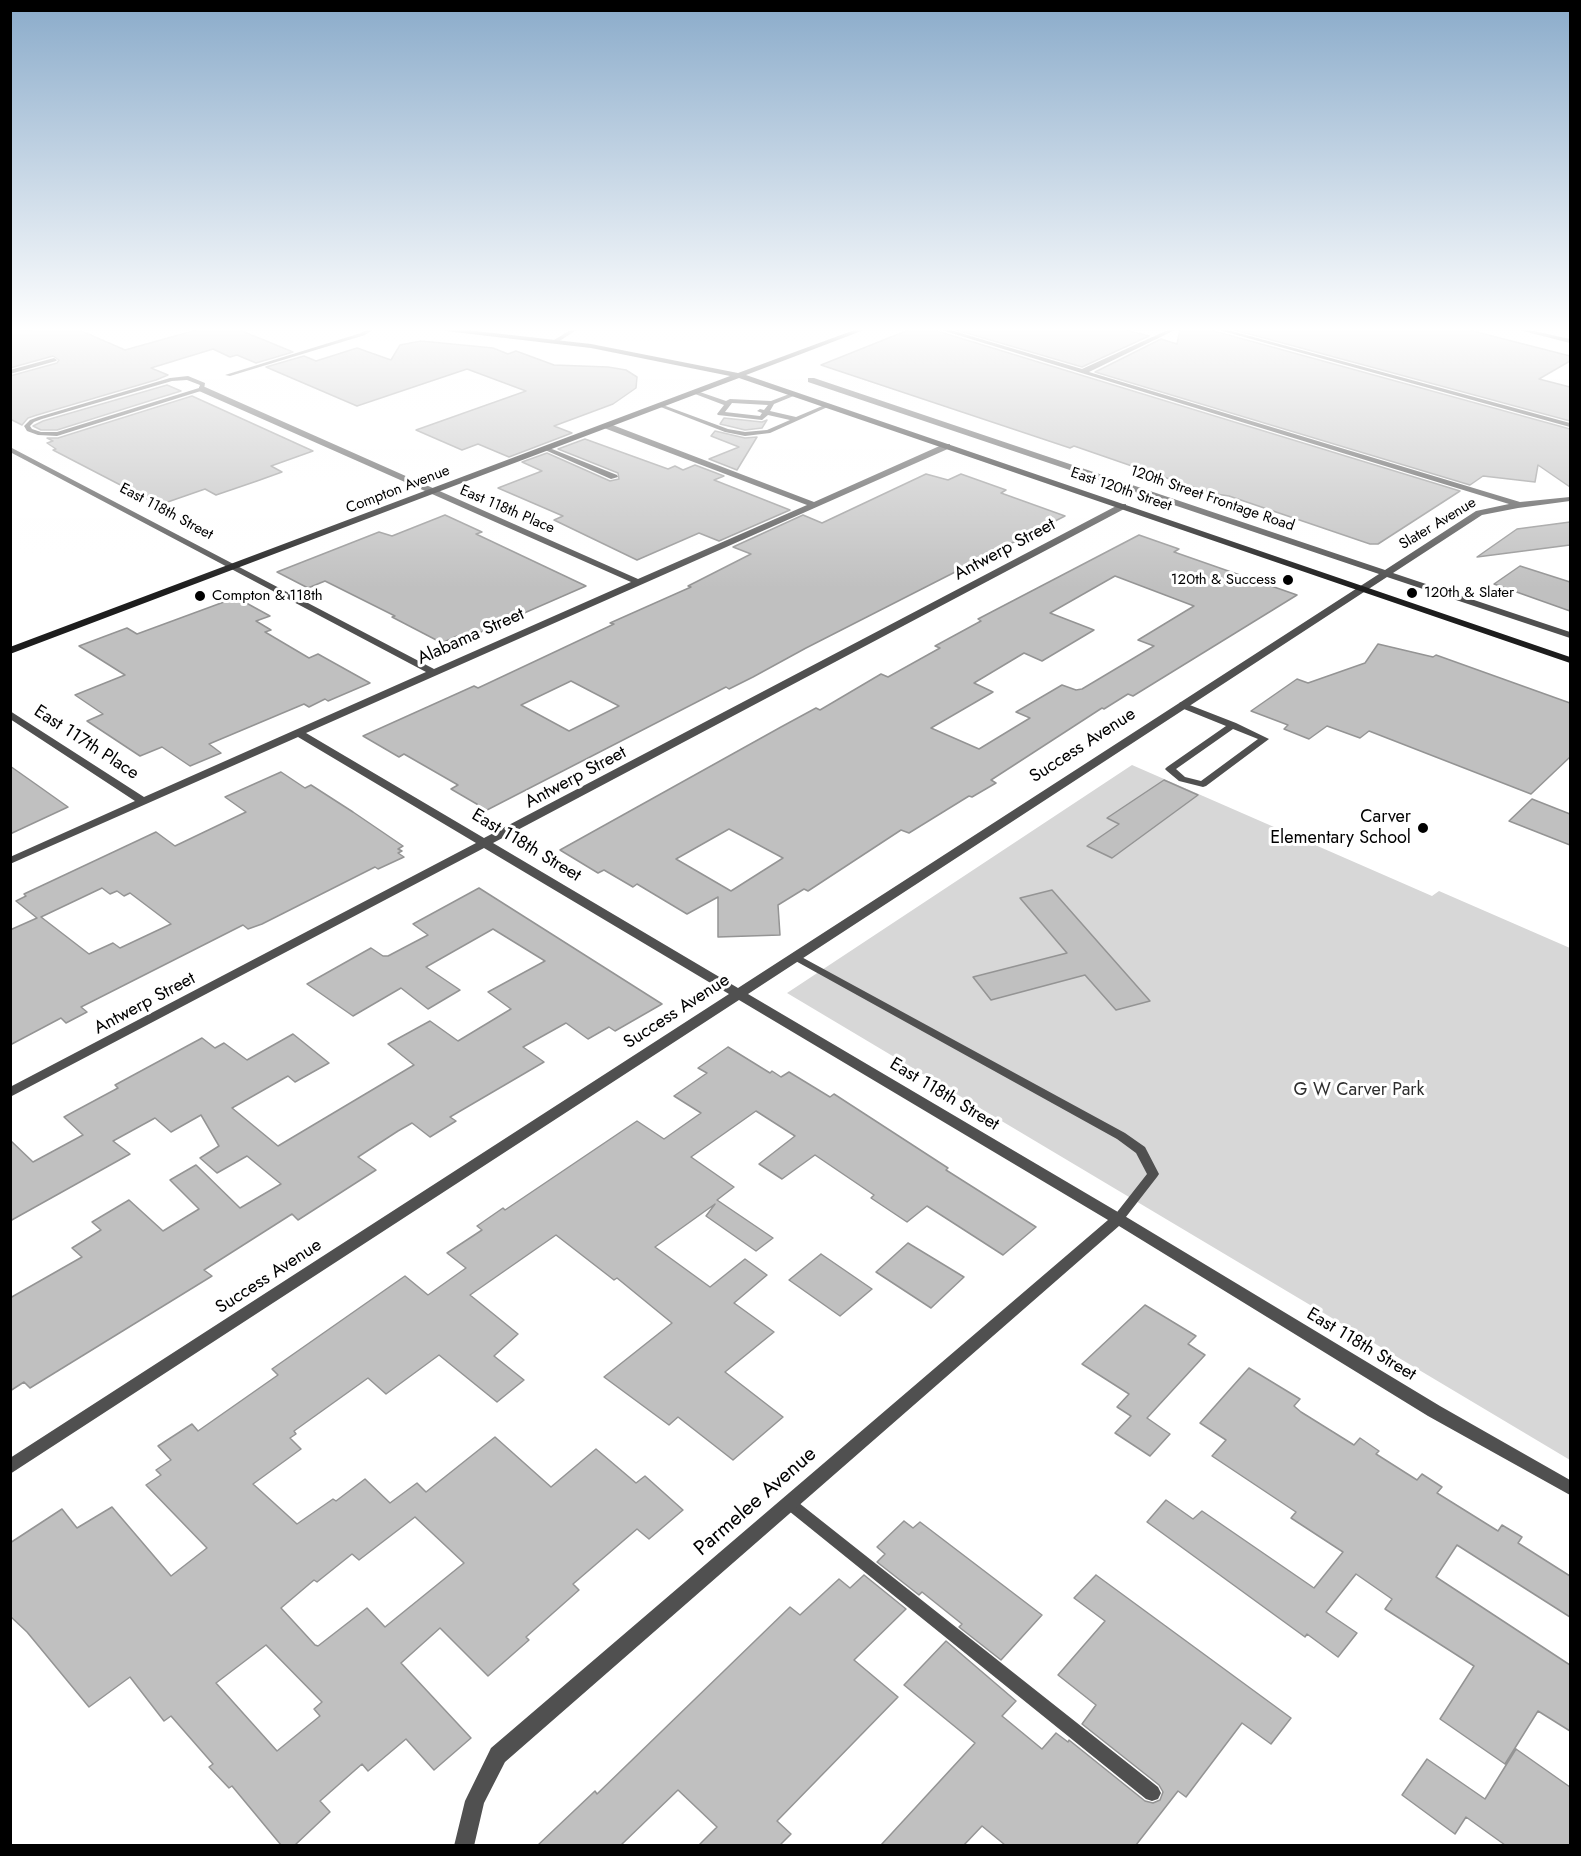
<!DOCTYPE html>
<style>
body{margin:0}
#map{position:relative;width:1581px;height:1856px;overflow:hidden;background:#fff;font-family:Jost,sans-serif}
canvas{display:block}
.frame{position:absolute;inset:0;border:12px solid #000;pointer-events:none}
</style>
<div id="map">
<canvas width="1581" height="1856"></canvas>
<div class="frame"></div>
</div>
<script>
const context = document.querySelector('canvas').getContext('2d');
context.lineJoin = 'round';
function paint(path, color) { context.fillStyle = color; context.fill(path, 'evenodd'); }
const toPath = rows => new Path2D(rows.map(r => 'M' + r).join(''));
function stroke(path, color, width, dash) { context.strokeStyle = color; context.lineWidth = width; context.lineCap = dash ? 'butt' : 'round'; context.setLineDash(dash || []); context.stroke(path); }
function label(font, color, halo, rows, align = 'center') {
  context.font = font + ' Jost,sans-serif'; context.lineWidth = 6; context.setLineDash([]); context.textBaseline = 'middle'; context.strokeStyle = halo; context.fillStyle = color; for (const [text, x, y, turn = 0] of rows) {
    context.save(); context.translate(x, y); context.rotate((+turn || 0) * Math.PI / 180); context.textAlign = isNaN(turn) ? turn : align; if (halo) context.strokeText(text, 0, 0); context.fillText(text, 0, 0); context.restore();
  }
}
paint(toPath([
 [1132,765,1432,896,1439,891,1570,948,1570,1460,787,993]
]), '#d7d7d7');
const building = toPath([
 [67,329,77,329,125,350,200,329,237,329,293,352,256,363,237,355,230,357,213,349,151,368,168,375,156,380,37,415,28,418,22,425,10,419,10,376,57,363,59,360,53,356,10,368,10,331,67,329],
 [911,329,936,329,937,331,1460,491,1378,544,1370,544,1229,496,1210,493,1074,446,1070,448,821,365,911,329],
 [953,329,1122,329,1149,336,1082,367,953,329],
 [1180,329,1213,329,1214,331,1570,429,1570,487,1538,465,1535,482,1483,476,1470,485,1095,372,1161,339,1177,344,1180,329],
 [1231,329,1465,329,1570,356,1570,361,1539,379,1570,387,1570,421,1231,329],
 [421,341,493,348,508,354,516,351,554,365,608,367,626,370,637,377,636,388,613,404,554,426,572,433,509,457,478,444,462,450,416,430,526,391,467,369,357,406,266,367,304,356,316,361,357,348,391,360,400,345,421,341],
 [167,385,181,391,57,430,41,430,33,426,43,421,167,385],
 [192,396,313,451,271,466,282,472,257,481,216,495,205,489,159,505,53,450,56,449,47,443,53,441,47,438,58,438,192,396],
 [724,418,762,422,767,420,762,428,745,430,720,424,724,418],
 [715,431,745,438,757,437,737,470,709,459,739,447,711,436,715,431],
 [585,439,668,469,675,466,683,470,695,465,724,476,714,480,790,510,719,541,699,533,637,560,554,520,563,516,498,488,542,471,522,462,547,453,610,481,619,479,618,473,558,449,585,439],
 [926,474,948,480,961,474,1006,490,1001,493,1065,516,806,648,753,677,729,689,726,687,487,810,451,789,458,785,404,754,399,757,363,736,474,686,478,688,544,657,614,624,610,623,691,587,688,586,751,554,733,547,803,515,822,523,926,474],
 [571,681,619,706,569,731,521,705,571,681],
 [445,515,482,532,476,534,586,586,467,638,457,636,442,643,392,617,395,616,325,581,308,588,277,572,379,532,392,536,445,515],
 [1570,522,1570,545,1477,557,1517,529,1570,522],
 [1139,535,1179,549,1174,552,1297,595,1133,696,1128,694,1104,709,1102,708,991,780,996,783,972,797,969,796,909,833,901,830,808,891,804,889,778,905,780,935,718,937,718,897,687,914,637,884,633,887,604,870,598,873,560,850,781,727,816,708,820,710,881,674,888,677,940,648,935,646,981,621,978,619,1139,535],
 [1115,576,1194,606,1138,640,1154,646,1082,689,1076,690,1062,685,1016,712,1030,718,979,749,931,728,993,692,974,683,1024,653,1042,661,1094,630,1050,613,1115,576],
 [729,829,783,858,731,891,676,859,729,829],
 [1520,566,1570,582,1570,611,1494,584,1520,566],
 [232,599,239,599,270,616,256,621,271,630,265,632,309,658,318,654,370,683,328,701,325,699,309,707,304,704,209,744,221,753,190,766,162,747,140,756,87,721,103,714,75,695,125,675,79,646,127,628,137,634,232,599],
 [1378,644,1433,657,1436,655,1570,703,1570,757,1531,794,1369,731,1360,738,1327,726,1309,739,1284,729,1288,725,1251,711,1297,679,1308,683,1365,663,1378,644],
 [10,766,37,785,68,807,10,834,10,766],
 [281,772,305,788,311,785,353,812,403,846,398,849,402,851,398,853,404,857,378,869,375,867,262,924,248,929,243,925,81,1007,87,1012,66,1023,61,1018,10,1045,10,930,37,918,16,901,26,896,24,894,156,832,175,846,246,812,225,797,281,772],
 [102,888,110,894,117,891,124,896,130,893,171,924,120,948,113,943,89,954,41,917,102,888],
 [1164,780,1198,795,1112,858,1087,846,1119,824,1107,818,1164,780],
 [1532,799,1570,814,1570,845,1509,821,1532,799],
 [479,888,662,1004,615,1031,609,1027,588,1039,566,1023,523,1047,544,1062,450,1117,456,1121,430,1137,412,1123,398,1131,358,1157,376,1170,298,1220,292,1214,204,1270,212,1276,30,1388,24,1382,10,1391,10,1298,82,1257,72,1248,101,1230,92,1222,129,1200,163,1231,199,1209,170,1180,196,1165,240,1208,281,1184,247,1156,217,1173,200,1158,219,1146,201,1115,171,1132,155,1118,113,1141,130,1154,10,1221,10,1140,33,1162,83,1135,64,1117,118,1088,115,1085,202,1038,215,1048,224,1043,247,1060,293,1034,329,1063,295,1082,288,1076,232,1108,278,1146,414,1065,388,1044,430,1021,458,1041,511,1009,488,992,545,961,493,929,426,967,460,990,428,1009,401,988,353,1016,307,984,371,948,383,956,388,956,428,935,413,924,479,888],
 [1052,890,1150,1001,1116,1010,1085,975,991,1000,973,977,1067,953,1020,898,1052,890],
 [728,1047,770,1073,772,1071,781,1077,789,1072,830,1097,834,1094,948,1168,946,1170,1036,1227,1003,1255,927,1206,907,1222,871,1198,874,1195,815,1155,782,1179,759,1164,795,1136,756,1111,691,1157,734,1187,717,1200,773,1238,756,1251,706,1216,715,1204,655,1247,710,1287,745,1259,767,1275,734,1303,774,1332,725,1372,783,1417,733,1460,678,1417,669,1425,604,1377,672,1323,617,1278,614,1280,556,1235,470,1295,518,1334,494,1356,524,1380,497,1402,439,1355,386,1394,368,1378,294,1431,296,1434,290,1438,301,1449,253,1484,297,1524,333,1499,336,1501,365,1479,390,1503,417,1483,426,1492,495,1437,551,1487,596,1449,636,1483,645,1476,683,1510,649,1539,637,1529,573,1584,579,1590,526,1637,529,1640,488,1676,440,1628,401,1663,471,1738,434,1770,406,1739,368,1771,362,1764,320,1801,330,1812,295,1845,281,1845,232,1786,229,1788,209,1767,213,1764,171,1716,164,1721,130,1677,89,1707,27,1632,10,1616,10,1543,62,1509,77,1528,112,1507,171,1576,207,1548,146,1485,161,1475,156,1470,171,1460,158,1446,192,1424,198,1431,278,1375,272,1369,405,1276,428,1295,466,1268,447,1253,482,1230,477,1226,503,1208,505,1210,637,1121,664,1139,701,1113,674,1096,707,1073,698,1068,728,1047],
 [415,1517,464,1563,385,1627,367,1608,318,1646,315,1645,281,1608,314,1580,317,1582,352,1554,359,1560,415,1517],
 [266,1645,322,1702,314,1709,320,1716,277,1751,216,1683,266,1645],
 [908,1243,964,1277,931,1308,876,1272,908,1243],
 [821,1254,872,1289,840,1316,789,1280,821,1254],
 [1145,1305,1196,1336,1188,1344,1205,1355,1147,1418,1170,1434,1150,1456,1115,1433,1131,1416,1117,1407,1129,1394,1082,1364,1145,1305],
 [1249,1368,1300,1399,1294,1406,1301,1412,1354,1445,1360,1438,1379,1451,1376,1454,1417,1480,1422,1474,1442,1487,1437,1493,1498,1531,1502,1525,1522,1537,1518,1543,1570,1576,1570,1617,1457,1545,1436,1577,1570,1665,1570,1731,1538,1711,1505,1764,1440,1719,1474,1666,1385,1609,1392,1599,1356,1574,1326,1612,1357,1633,1338,1657,1307,1634,1305,1637,1147,1522,1166,1500,1193,1519,1202,1511,1314,1588,1343,1552,1291,1518,1296,1512,1212,1456,1226,1440,1200,1423,1249,1368],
 [904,1521,913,1528,920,1522,1042,1615,1001,1660,959,1627,962,1624,922,1592,919,1595,877,1562,885,1554,877,1547,904,1521],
 [864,1575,906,1609,854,1660,898,1697,777,1821,791,1834,780,1845,699,1845,717,1827,678,1790,621,1845,538,1845,595,1791,597,1794,790,1607,800,1615,839,1579,850,1588,864,1575],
 [1096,1575,1291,1718,1271,1744,1242,1723,1186,1797,1178,1791,1136,1845,1005,1845,982,1826,964,1845,881,1845,975,1743,904,1685,946,1641,1016,1701,1002,1716,1042,1749,1056,1733,1068,1742,1069,1740,1145,1801,1153,1803,1160,1800,1163,1792,1159,1785,1082,1724,1096,1705,1058,1675,1105,1621,1074,1598,1096,1575],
 [1516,1749,1570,1787,1570,1845,1505,1845,1466,1817,1455,1834,1402,1795,1427,1759,1485,1799,1516,1749]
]);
paint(building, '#c0c0c0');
stroke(building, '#949494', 1.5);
paint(toPath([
 [368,329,374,329,365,335,230,376,225,375,361,333,368,329],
 [572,329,578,329,558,342,554,342,554,340,572,329],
 [54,358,57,360,56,361,10,374,10,370,54,358],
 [188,376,205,383,204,390,57,436,38,435,27,431,24,426,30,420,38,417,170,378,188,376],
 [187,380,200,385,199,388,57,432,41,432,32,429,30,426,34,422,42,419,172,381,187,380],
 [697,391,726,401,730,399,771,401,792,393,796,393,796,395,774,404,770,411,796,417,827,404,832,405,770,433,745,436,725,432,658,406,663,405,728,429,745,432,767,430,790,420,768,415,762,420,718,415,717,414,724,405,695,394,695,392,697,391],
 [732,403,768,405,764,410,760,409,757,411,762,413,760,416,725,412,732,403],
 [547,447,617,475,618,477,611,479,545,450,545,448,547,447],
 [1182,702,1236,723,1269,739,1206,786,1203,787,1179,781,1167,771,1165,769,1167,767,1226,726,1179,707,1179,703,1182,702],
 [1233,729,1258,739,1201,781,1185,777,1176,769,1233,729],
 [796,954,1125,1133,1145,1147,1159,1174,1157,1177,1122,1222,1118,1224,1114,1222,1112,1219,1114,1216,1147,1174,1136,1153,1117,1139,792,959,791,957,796,954],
 [789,1497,794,1499,1158,1787,1161,1793,1158,1799,1152,1801,1146,1799,784,1507,782,1503,784,1499,789,1497]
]), '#505050');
paint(toPath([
 [938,329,947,329,1082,369,1170,329,1177,329,1089,372,1520,502,1570,497,1570,501,1518,508,1482,515,1393,573,1570,632,1570,638,1387,577,748,994,1123,1215,1440,1406,1570,1480,1570,1495,1428,1416,1119,1226,505,1762,484,1803,474,1846,454,1846,465,1801,491,1748,1108,1220,739,1000,10,1474,10,1458,729,994,484,848,10,1097,10,1087,476,843,298,737,10,864,10,857,135,801,10,719,10,711,144,797,426,672,10,452,10,447,434,669,631,582,199,391,199,387,205,387,638,579,807,505,604,428,604,424,610,424,814,502,944,444,950,444,950,448,306,733,484,838,1120,504,1126,504,1126,508,493,843,738,988,1379,574,808,382,808,378,814,378,1385,570,1476,511,1509,504,938,329],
 [1215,329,1224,329,1570,423,1570,427,1215,329],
 [1515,329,1525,329,1570,339,1570,343,1515,329]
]), '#505050');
paint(toPath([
 [442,329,458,329,591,344,738,373,857,329,865,329,864,330,746,375,1570,657,1570,663,739,378,10,654,10,647,730,376,591,348,445,331,442,329]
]), '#1d1d1d');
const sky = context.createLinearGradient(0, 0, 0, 588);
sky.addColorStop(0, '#8aabca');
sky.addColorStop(0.56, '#fff');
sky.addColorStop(1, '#ffffff00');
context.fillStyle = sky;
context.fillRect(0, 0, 1581, 588);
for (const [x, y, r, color] of [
 [1288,580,6,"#000"],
 [1412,593,6,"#000"],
 [200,596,6,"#000"],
 [1423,828,6,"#000"]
]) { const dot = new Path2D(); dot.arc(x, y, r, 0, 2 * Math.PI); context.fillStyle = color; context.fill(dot); stroke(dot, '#fff', 2); }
label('15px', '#000', '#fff', [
 ["Compton Avenue",398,490,-21],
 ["East 120th Street",1121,490,19],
 ["120th Street Frontage Road",1212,499,19],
 ["East 118th Place",507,510,23],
 ["East 118th Street",166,512,28],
 ["Slater Avenue",1438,524,-31]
]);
label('15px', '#000', '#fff', [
 ["120th & Success",1276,580,"right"],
 ["120th & Slater",1424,593],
 ["Compton & 118th",212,596]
], 'left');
label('18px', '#000', '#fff', [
 ["Antwerp Street",1005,550,-28],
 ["Alabama Street",471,637,-24],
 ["East 117th Place",86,743,33],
 ["Success Avenue",1083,746,-33],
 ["Antwerp Street",576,778,-28],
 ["East 118th Street",526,846,31],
 ["Antwerp Street",145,1004,-28],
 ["Success Avenue",677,1012,-33],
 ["East 118th Street",944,1095,31],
 ["Success Avenue",269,1277,-33],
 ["East 118th Street",1361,1345,31]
]);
label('18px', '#000', '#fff', [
 ["Carver",1411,818],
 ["Elementary School",1411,839]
], 'right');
label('18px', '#2e2e2e', '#fff', [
 ["G W Carver Park",1359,1091]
]);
label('21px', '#000', '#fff', [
 ["Parmelee Avenue",756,1502,-41]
]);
</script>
